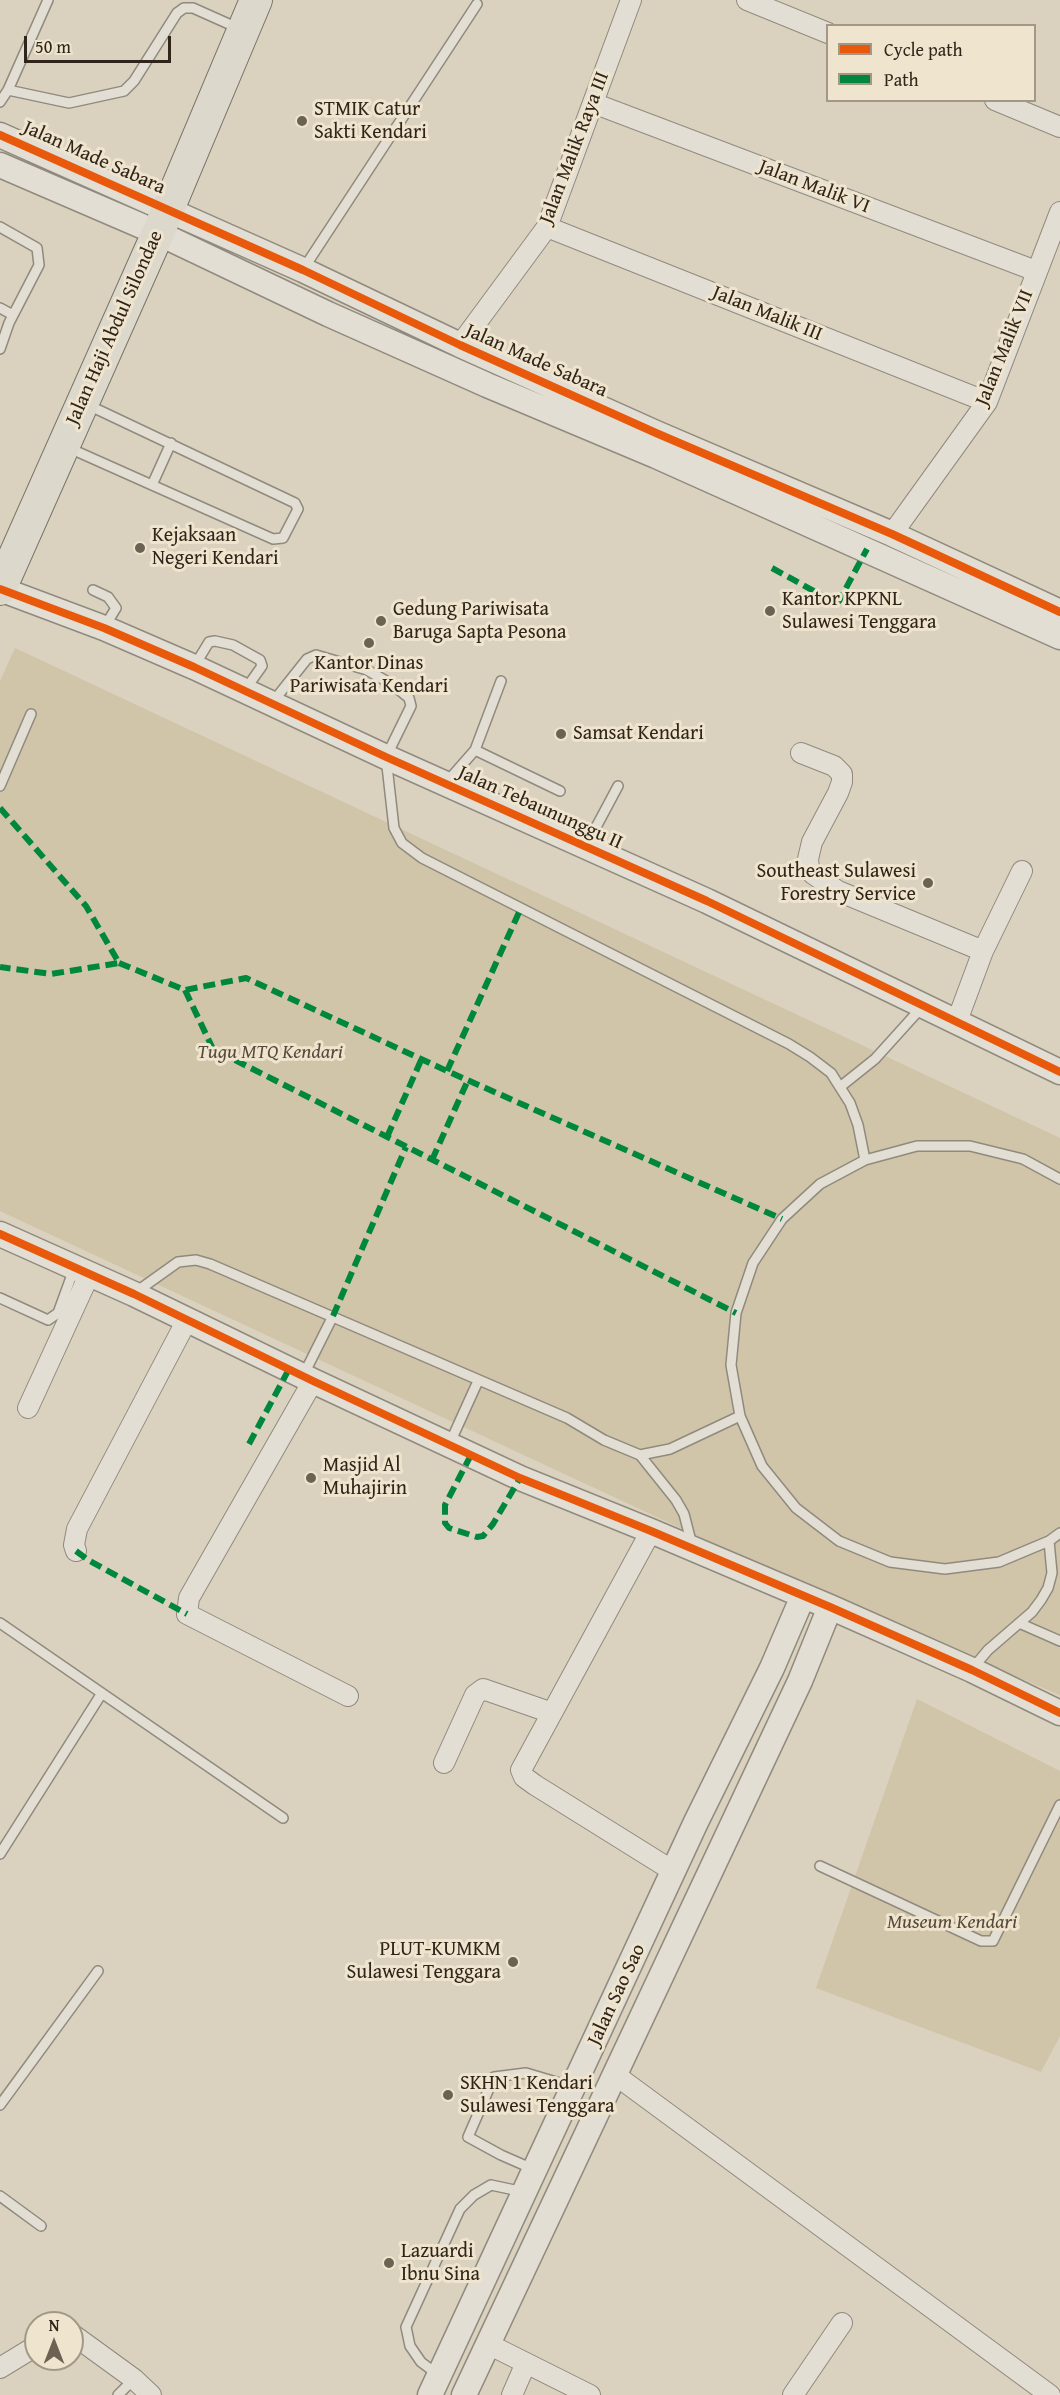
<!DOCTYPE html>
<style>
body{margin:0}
#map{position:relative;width:1060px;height:2395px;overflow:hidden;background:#dad2be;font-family:"Gentium Book Plus",serif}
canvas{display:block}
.legend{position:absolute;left:826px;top:24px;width:210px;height:78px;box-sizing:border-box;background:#efe4cd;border:2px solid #a39885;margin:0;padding:8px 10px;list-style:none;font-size:18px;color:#30251a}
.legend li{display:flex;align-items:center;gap:12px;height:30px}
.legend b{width:30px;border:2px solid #a39885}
.north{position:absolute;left:24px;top:2311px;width:60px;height:60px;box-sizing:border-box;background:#efe4cd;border:2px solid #a39885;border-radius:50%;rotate:0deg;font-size:16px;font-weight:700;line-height:24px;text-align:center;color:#30251a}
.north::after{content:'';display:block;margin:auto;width:21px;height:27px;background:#6c6253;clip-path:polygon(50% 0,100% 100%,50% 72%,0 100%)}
.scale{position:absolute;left:24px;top:36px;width:147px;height:27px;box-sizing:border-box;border:3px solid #30251a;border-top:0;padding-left:8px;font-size:18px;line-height:21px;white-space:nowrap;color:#30251a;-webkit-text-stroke:4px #efe4cd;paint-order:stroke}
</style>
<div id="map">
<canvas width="1060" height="2395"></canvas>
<ul class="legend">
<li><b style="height:8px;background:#e8590c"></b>Cycle path</li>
<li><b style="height:8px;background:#00873e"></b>Path</li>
</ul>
<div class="north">N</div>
<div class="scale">50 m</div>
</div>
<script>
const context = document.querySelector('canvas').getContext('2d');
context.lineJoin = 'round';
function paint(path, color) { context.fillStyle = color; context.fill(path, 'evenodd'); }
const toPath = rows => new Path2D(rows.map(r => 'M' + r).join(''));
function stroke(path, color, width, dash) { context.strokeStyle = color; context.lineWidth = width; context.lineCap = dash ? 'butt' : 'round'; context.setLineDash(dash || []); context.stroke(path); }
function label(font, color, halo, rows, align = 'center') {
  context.font = font + ' "Gentium Book Plus",serif'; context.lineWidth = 6; context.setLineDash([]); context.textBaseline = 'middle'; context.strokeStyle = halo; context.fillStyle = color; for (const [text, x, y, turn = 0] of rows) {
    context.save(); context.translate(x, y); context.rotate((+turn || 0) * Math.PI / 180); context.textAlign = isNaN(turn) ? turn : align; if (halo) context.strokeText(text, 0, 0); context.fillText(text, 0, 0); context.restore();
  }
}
paint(toPath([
 [15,648,1060,1138,1060,1695,837,1601,0,1211,0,681],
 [917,1699,1060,1771,1060,2036,1041,2072,816,1988]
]), '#d0c4a9');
const service = toPath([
 [8,90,48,0],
 [0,102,8,90,69,103,124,91,134,81,177,13,184,8,193,8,240,29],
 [0,227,37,248,39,265,9,323,0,349],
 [304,268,477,4],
 [0,308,13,315],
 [69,448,273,539,283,538,298,509,295,503,88,405],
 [152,485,171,443],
 [93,590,108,597,116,608,105,626],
 [195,665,209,642,215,641,233,645,260,660,262,666,245,690],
 [272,703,307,659,316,655,367,670,393,685,409,698,411,706,386,757,394,828,402,843,422,858,789,1044,810,1057,831,1073,850,1103,858,1125,865,1160],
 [475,750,560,791],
 [446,783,475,750,501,681],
 [0,786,31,714],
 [586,846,618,786],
 [840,1087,875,1059,922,1007],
 [1060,1179,1023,1159,970,1146,917,1146,865,1160,820,1184,782,1219,753,1263,736,1313,731,1365,740,1416,762,1466,796,1508,839,1541,890,1562,945,1569,999,1562,1049,1541,1060,1533],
 [136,1292,178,1262,196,1260,210,1264,567,1418,604,1440,640,1455,670,1449,740,1416],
 [0,1298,48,1320,58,1313,74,1269],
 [303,1376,333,1316],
 [449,1445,478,1381],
 [640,1455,676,1500,684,1514,692,1545],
 [0,1623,283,1818],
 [1019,1623,1060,1641],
 [972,1669,988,1650,1032,1612,1041,1600,1048,1588,1052,1573,1049,1541],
 [0,1854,102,1693],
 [820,1866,981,1941,993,1941,1060,1805],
 [0,2105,98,1971],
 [533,2169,501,2155,468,2137,494,2077,526,2073,573,2087],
 [0,2196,41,2226],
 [437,2374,421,2362,410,2346,406,2327,460,2209,474,2195,491,2185,524,2192],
 [118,2395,134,2379]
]);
const minor = toPath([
 [747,0,828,33],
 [995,100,1060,127],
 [593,103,1036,271],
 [547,227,987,402],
 [460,345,547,227,631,0],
 [892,534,987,402,1060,212],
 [801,753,834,766,842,774,842,782,838,793,812,842,808,859,809,868,813,874,838,891,983,951],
 [957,1021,983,951,1022,871],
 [313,1381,189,1598,187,1614,348,1696],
 [28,1408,90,1273],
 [651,1531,521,1770,524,1777,535,1785,673,1871],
 [76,1551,74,1545,77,1529,187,1320],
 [444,1763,475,1695,483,1689,552,1713],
 [614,2074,1050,2395],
 [72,2334,134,2379,151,2395],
 [488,2344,590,2395],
 [0,2368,36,2346],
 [512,2395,526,2363],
 [793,2395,842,2323]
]);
const tertiary = toPath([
 [0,135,303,270,460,345,656,433,892,534,1060,612],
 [0,165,158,233,328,314,487,385,656,456,1060,637],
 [0,589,104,628,194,667,386,757,707,901,1060,1072],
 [0,1234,134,1294,313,1381,520,1478,651,1531,830,1607,972,1670,1060,1713],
 [430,2395,696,1822,772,1668,803,1596],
 [464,2395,800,1681,830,1607]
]);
const trunk = toPath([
 [0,589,158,233,256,0]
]);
stroke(service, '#908a7e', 12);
stroke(minor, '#908a7e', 22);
stroke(tertiary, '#908a7e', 27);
stroke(trunk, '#797368', 34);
stroke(service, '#e2ded4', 9);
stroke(minor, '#e2ded4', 20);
stroke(tertiary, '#e2ded4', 24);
stroke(trunk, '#ddd8cc', 32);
stroke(toPath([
 [772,568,830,600,839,601,867,549],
 [0,808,86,906,119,963,51,974,0,967],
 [119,963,185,990,246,978,447,1071,782,1219],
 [185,990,213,1049,736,1313],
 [447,1071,521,908],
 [387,1137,422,1058],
 [432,1160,468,1080],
 [333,1316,406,1147],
 [249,1444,289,1369],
 [471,1455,445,1505,445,1523,449,1528,477,1537,483,1536,493,1524,520,1478],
 [76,1551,88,1560,187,1614]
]), '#00873e', 6, [12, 6]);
stroke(toPath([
 [0,135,303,270,460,345,656,433,892,534,1060,612],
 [0,589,104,628,194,667,386,757,707,901,1060,1072],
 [0,1234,134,1294,313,1381,520,1478,651,1531,830,1607,972,1670,1060,1713]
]), '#e8590c', 8);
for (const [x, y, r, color] of [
 [302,121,6,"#6c6253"],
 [140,548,6,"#6c6253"],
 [770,611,6,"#6c6253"],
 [381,621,6,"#6c6253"],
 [369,643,6,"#6c6253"],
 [561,734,6,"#6c6253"],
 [928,883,6,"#6c6253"],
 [311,1478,6,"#6c6253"],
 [513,1962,6,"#6c6253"],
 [448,2095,6,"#6c6253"],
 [389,2263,6,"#6c6253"]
]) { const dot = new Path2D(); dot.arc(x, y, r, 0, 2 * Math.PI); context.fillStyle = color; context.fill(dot); stroke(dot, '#efe4cd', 2); }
label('20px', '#30251a', '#efe4cd', [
 ["STMIK Catur",314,110],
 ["Sakti Kendari",314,133],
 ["Kejaksaan",152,536],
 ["Negeri Kendari",152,559],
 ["Kantor KPKNL",782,600],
 ["Sulawesi Tenggara",782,623],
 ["Gedung Pariwisata",393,610],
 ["Baruga Sapta Pesona",393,633],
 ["Kantor Dinas",369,664,"center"],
 ["Pariwisata Kendari",369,687,"center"],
 ["Samsat Kendari",573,734],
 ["Southeast Sulawesi",916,872,"right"],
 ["Forestry Service",916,895,"right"],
 ["Masjid Al",323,1466],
 ["Muhajirin",323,1489],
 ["PLUT-KUMKM",501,1950,"right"],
 ["Sulawesi Tenggara",501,1973,"right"],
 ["SKHN 1 Kendari",460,2084],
 ["Sulawesi Tenggara",460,2107],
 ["Lazuardi",401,2252],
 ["Ibnu Sina",401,2275]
], 'left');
label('20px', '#30251a', '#efe4cd', [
 ["Jalan Malik Raya III",575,148,-69],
 ["Jalan Made Sabara",94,158,24],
 ["Jalan Malik VI",814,187,21],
 ["Jalan Malik III",767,314,22],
 ["Jalan Haji Abdul Silondae",115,328,-66],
 ["Jalan Malik VII",1005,348,-68],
 ["Jalan Made Sabara",536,361,24],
 ["Jalan Tebaununggu II",540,808,24],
 ["Jalan Sao Sao",617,1995,-65]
]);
label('italic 20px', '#564a3a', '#efe4cd', [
 ["Tugu MTQ Kendari",270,1053],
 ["Museum Kendari",952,1923]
]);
</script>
